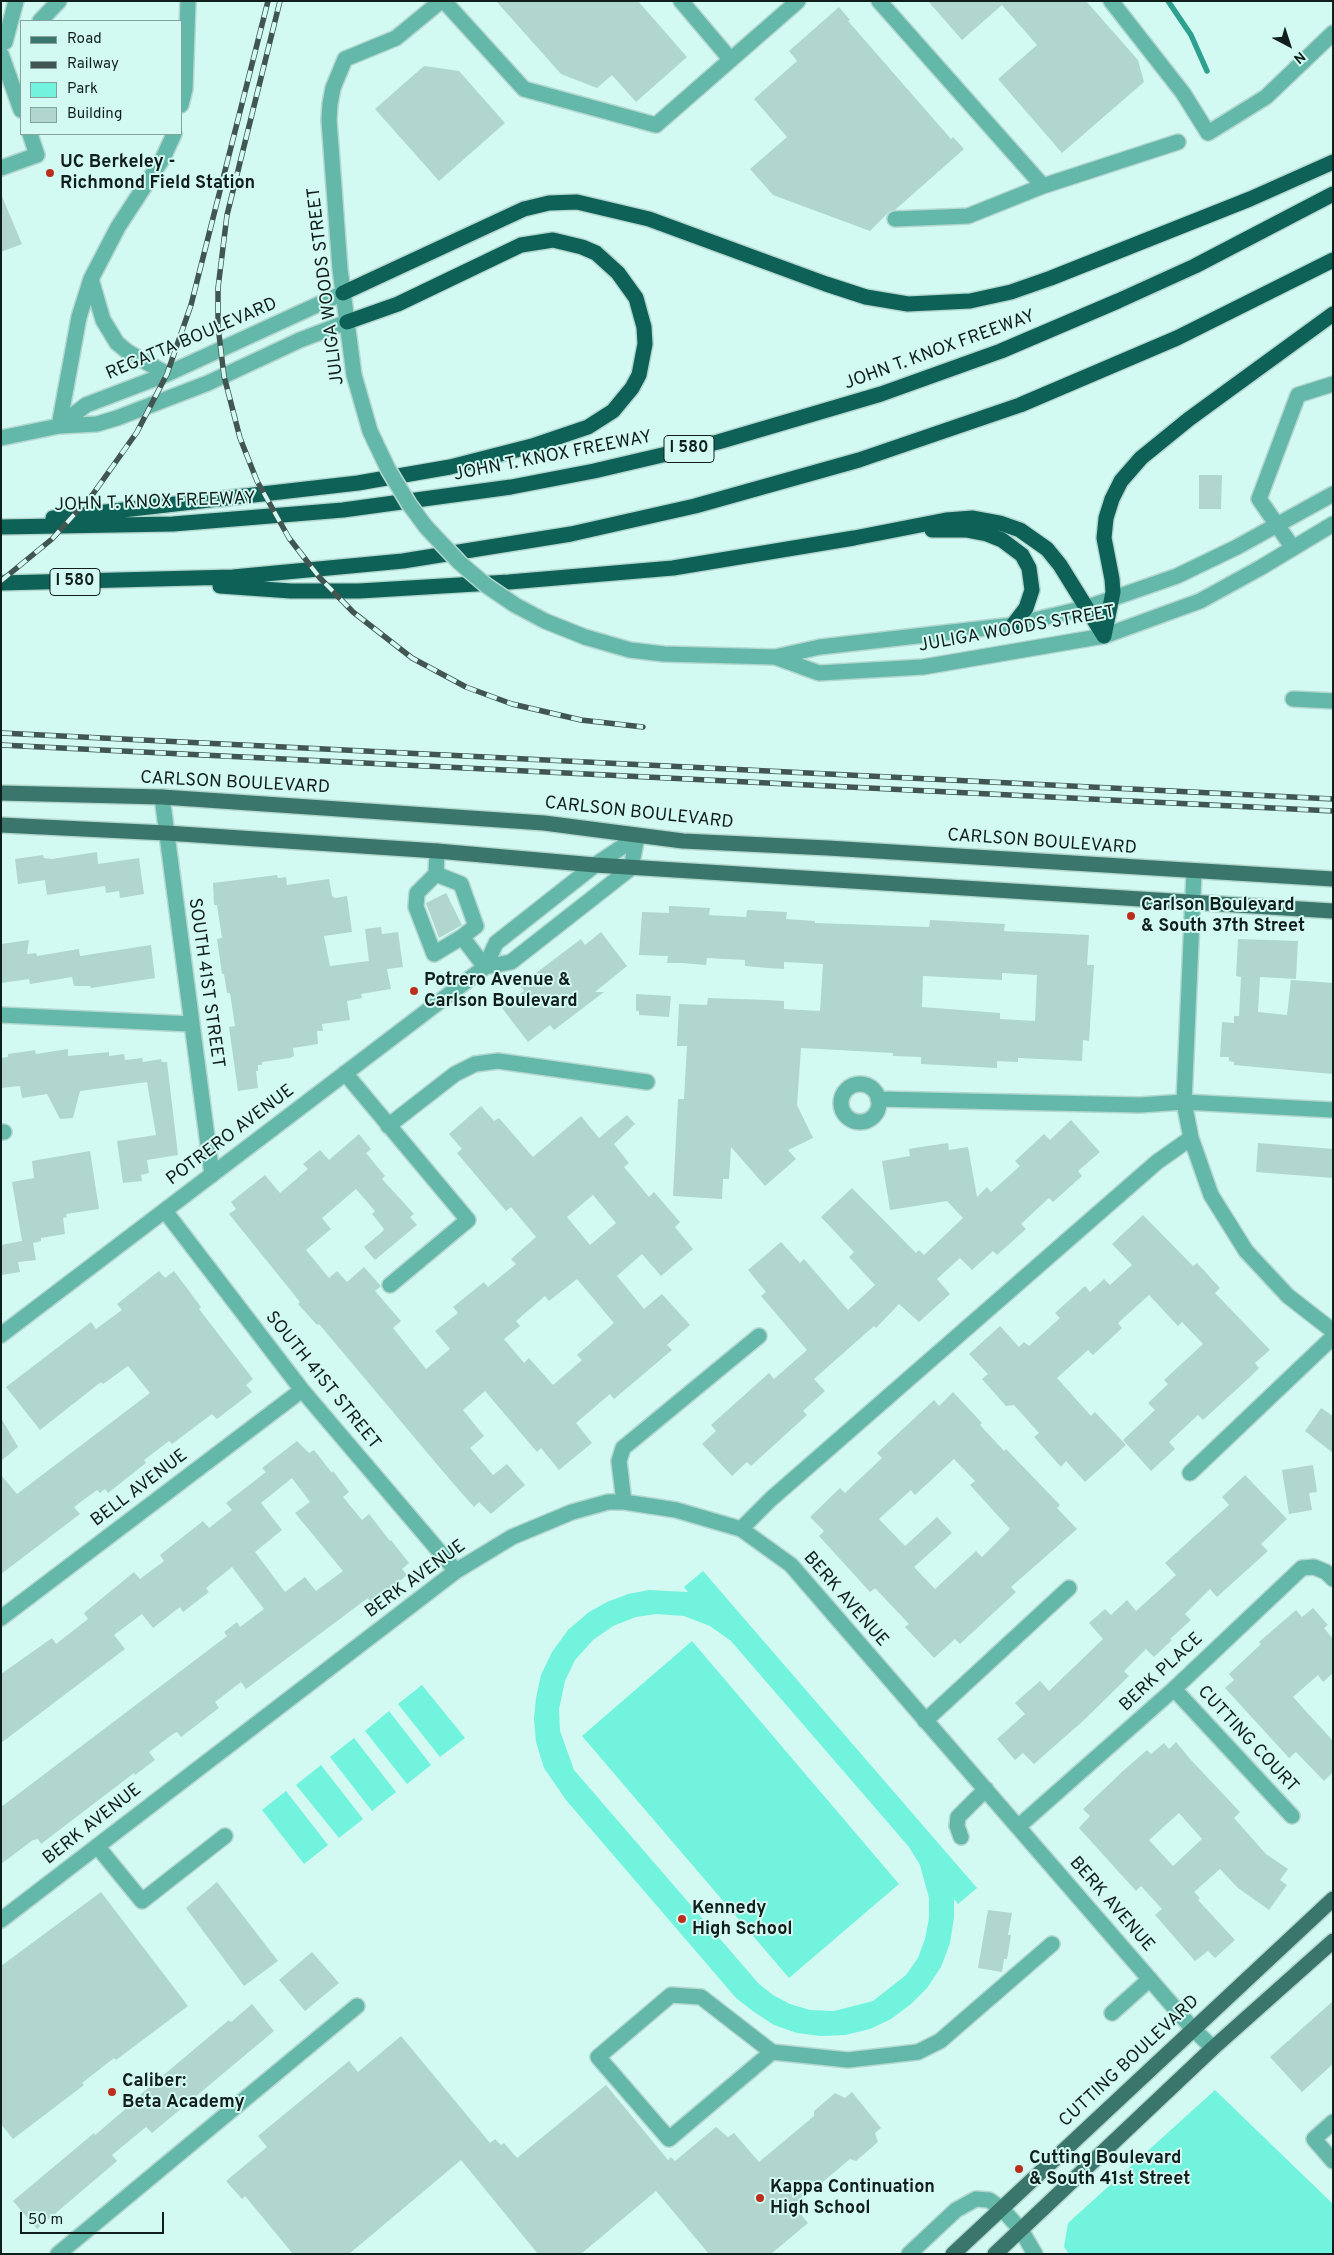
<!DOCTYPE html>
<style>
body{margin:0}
#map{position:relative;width:1334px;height:2255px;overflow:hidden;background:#d3faf2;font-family:Overpass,sans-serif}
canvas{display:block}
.frame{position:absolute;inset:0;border:2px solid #111f1c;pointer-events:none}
.legend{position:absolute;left:20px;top:20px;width:162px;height:115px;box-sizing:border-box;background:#d3faf2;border:1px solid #85a29c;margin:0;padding:6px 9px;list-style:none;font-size:15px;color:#111f1c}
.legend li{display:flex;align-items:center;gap:10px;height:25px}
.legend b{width:25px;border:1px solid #85a29c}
.north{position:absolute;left:1264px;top:20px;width:50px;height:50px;-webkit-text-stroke:4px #d3faf2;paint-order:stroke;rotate:140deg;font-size:14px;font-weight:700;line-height:20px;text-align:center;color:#111f1c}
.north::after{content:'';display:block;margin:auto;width:18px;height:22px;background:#111f1c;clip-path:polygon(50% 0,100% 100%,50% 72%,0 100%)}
.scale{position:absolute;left:20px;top:2212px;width:144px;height:22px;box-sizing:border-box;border:2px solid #111f1c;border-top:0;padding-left:6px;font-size:15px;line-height:18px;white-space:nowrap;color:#111f1c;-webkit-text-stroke:4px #d3faf2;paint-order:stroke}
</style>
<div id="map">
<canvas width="1334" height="2255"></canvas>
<div class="frame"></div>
<ul class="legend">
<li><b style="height:6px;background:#3a766b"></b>Road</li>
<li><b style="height:6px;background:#415651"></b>Railway</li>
<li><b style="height:14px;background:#72f3dd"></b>Park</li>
<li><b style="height:14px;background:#b0d6ce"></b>Building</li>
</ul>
<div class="north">N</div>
<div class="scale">50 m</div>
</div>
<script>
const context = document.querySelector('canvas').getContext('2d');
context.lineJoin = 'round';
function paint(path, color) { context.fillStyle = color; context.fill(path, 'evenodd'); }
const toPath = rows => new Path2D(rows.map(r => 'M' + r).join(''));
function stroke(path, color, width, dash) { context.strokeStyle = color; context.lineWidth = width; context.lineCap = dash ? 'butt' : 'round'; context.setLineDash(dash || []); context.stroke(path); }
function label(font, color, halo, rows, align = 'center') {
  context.font = font + ' Overpass,sans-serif'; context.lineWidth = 4; context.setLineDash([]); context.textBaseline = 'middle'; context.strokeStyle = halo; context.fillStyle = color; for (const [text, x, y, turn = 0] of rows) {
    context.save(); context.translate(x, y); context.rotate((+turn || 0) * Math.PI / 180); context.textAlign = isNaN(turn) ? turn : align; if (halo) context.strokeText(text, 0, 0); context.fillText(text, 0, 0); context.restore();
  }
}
paint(toPath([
 [703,1571,977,1888,958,1904,954,1899,954,1918,950,1943,941,1967,927,1988,911,2004,891,2019,870,2029,845,2035,821,2036,797,2033,774,2025,754,2012,736,1998,566,1800,544,1768,536,1742,534,1719,536,1698,541,1675,552,1652,568,1630,589,1612,607,1602,628,1594,649,1590,688,1592,684,1587],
 [656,1614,684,1616,710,1626,731,1641,909,1847,920,1865,929,1898,929,1918,925,1939,918,1958,906,1975,873,2001,834,2011,810,2010,790,2004,773,1995,759,1984,574,1770,560,1731,559,1709,565,1681,575,1660,593,1640,613,1626,636,1617],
 [692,1641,899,1884,789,1978,582,1736],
 [422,1685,465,1738,440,1757,398,1704],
 [389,1711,431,1765,407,1784,365,1731],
 [354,1738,396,1792,372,1811,330,1757],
 [321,1765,363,1819,339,1838,296,1785],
 [286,1791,328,1845,304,1864,262,1810],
 [1215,2090,1333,2204,1333,2254,1069,2254,1064,2247,1068,2223]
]), '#72f3dd');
stroke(toPath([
 [1168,1,1191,35,1207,71]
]), '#2ea08f', 5.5);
paint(toPath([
 [496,1,638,1,687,57,636,102,612,75,597,88,561,74],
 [928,1,1086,1,1138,60,1144,82,1062,153,998,79,1037,45,1002,5,962,40],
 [839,7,850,20,848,21,951,139,953,137,964,149,895,210,890,211,870,231,773,195,750,169,787,137,754,99,797,61,789,51],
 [424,66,459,71,505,123,439,181,375,109],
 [1,194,22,244,1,252],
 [1199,475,1222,475,1221,509,1199,509],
 [97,852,98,864,139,858,144,894,120,898,119,891,106,893,105,886,47,895,45,880,18,884,15,859,43,855,44,858,52,859],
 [277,875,278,878,286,877,287,885,329,879,332,896,335,898,347,896,352,932,324,936,330,966,369,961,365,929,381,927,382,934,398,932,403,967,387,969,391,989,361,994,362,998,347,1001,350,1020,322,1024,323,1031,317,1031,318,1044,293,1048,294,1056,290,1058,262,1062,262,1065,258,1065,258,1071,256,1071,258,1088,238,1091,229,1027,235,1026,230,993,227,993,224,974,222,974,217,939,222,938,217,905,214,905,213,883],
 [446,893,462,925,439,938,426,903],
 [669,906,710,908,709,915,746,917,747,910,787,912,786,919,815,921,815,923,929,927,930,920,1005,924,1004,931,1089,935,1087,965,1094,965,1089,1041,1083,1040,1082,1061,1018,1058,1018,1062,997,1061,997,1068,921,1064,921,1057,893,1056,893,1053,801,1048,797,1105,813,1138,788,1150,796,1159,765,1186,731,1147,729,1179,723,1179,722,1199,673,1196,678,1099,684,1099,687,1046,677,1046,679,1004,707,1005,708,998,768,1000,784,1001,784,1009,820,1011,823,964,784,962,784,969,768,968,745,966,745,960,707,958,706,965,682,963,667,963,668,956,639,955,642,912,669,913],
 [1002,973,1037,975,1035,1021,1000,1019,1000,1013,922,1007,923,976,1002,980],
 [601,932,627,966,595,992,604,992,554,1030,550,1025,528,1042,502,1008,524,991,520,985,532,976,581,939,585,945],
 [1238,939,1298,941,1296,979,1260,977,1258,1012,1287,1015,1291,980,1333,983,1333,1074,1234,1065,1234,1062,1229,1061,1229,1057,1220,1057,1222,1022,1234,1023,1234,1016,1239,1016,1241,977,1236,976],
 [29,940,27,954,36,953,37,956,79,949,80,956,151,945,155,978,91,988,90,986,74,986,72,977,30,984,29,979,1,983,1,944],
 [636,994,671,996,669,1017,639,1015,639,1011,636,1011],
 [68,1049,68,1056,109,1052,109,1056,124,1054,125,1060,142,1058,143,1062,161,1059,162,1062,167,1062,178,1155,147,1160,149,1173,141,1175,142,1181,123,1183,117,1141,156,1135,147,1082,80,1091,73,1118,60,1119,47,1094,22,1098,20,1086,1,1088,1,1058,8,1057,8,1054,35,1050,36,1054],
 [481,1106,494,1121,499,1118,533,1157,581,1116,599,1138,627,1115,635,1124,614,1144,629,1163,624,1167,649,1197,654,1192,680,1222,675,1227,693,1249,661,1276,642,1254,617,1276,644,1309,662,1294,690,1325,667,1345,672,1350,614,1399,610,1394,576,1423,592,1443,559,1470,541,1448,537,1452,485,1391,463,1410,484,1436,470,1448,493,1475,507,1464,525,1485,491,1514,479,1502,474,1507,451,1481,319,1324,317,1325,298,1304,300,1302,229,1214,236,1209,231,1202,265,1175,280,1193,308,1169,303,1164,320,1150,329,1160,359,1134,371,1149,366,1153,385,1176,382,1179,414,1214,410,1217,417,1225,375,1260,364,1247,383,1231,384,1229,372,1214,375,1211,356,1189,322,1218,331,1229,306,1250,329,1278,337,1271,347,1282,364,1267,381,1286,375,1291,401,1321,393,1328,426,1369,450,1349,435,1331,458,1313,453,1307,484,1282,488,1287,516,1264,511,1259,536,1237,511,1207,506,1211,457,1153,462,1149,449,1134],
 [593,1195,616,1223,590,1245,567,1217],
 [577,1279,614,1323,577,1355,582,1360,553,1385,529,1358,524,1363,504,1339,520,1326,516,1321,545,1296,549,1301],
 [1071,1120,1100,1152,1078,1171,1082,1176,1053,1202,1049,1198,1036,1210,1021,1224,1026,1229,997,1255,993,1251,972,1270,960,1258,937,1279,950,1294,919,1322,899,1304,876,1328,874,1326,814,1379,825,1391,803,1411,807,1415,751,1466,747,1462,732,1476,702,1444,716,1431,711,1425,769,1373,774,1379,807,1350,761,1296,766,1292,748,1270,781,1242,800,1263,804,1259,848,1310,875,1285,849,1257,854,1252,821,1217,852,1188,916,1253,919,1250,924,1255,963,1218,947,1201,890,1210,882,1161,910,1156,909,1149,927,1146,948,1143,949,1150,968,1147,977,1197,987,1187,991,1192,1020,1166,1015,1161,1044,1134,1050,1140],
 [1258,1143,1333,1149,1333,1178,1256,1172],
 [90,1151,99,1209,66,1214,67,1217,63,1218,65,1234,41,1238,41,1241,33,1243,36,1260,18,1262,20,1272,1,1275,1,1245,22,1241,12,1182,34,1178,32,1161],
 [1143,1215,1193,1266,1197,1263,1220,1288,1215,1293,1270,1350,1255,1363,1259,1368,1249,1378,1203,1420,1198,1415,1169,1442,1175,1449,1151,1471,1123,1440,1155,1410,1148,1403,1168,1384,1164,1380,1203,1344,1182,1322,1178,1326,1149,1295,1118,1323,1122,1328,1093,1355,1088,1350,1057,1378,1091,1416,1095,1412,1126,1445,1085,1482,1066,1461,1061,1467,1034,1437,1039,1433,1014,1405,1006,1406,982,1379,988,1374,969,1354,1000,1326,1019,1347,1024,1342,1029,1346,1060,1318,1055,1313,1085,1286,1090,1292,1104,1279,1110,1285,1132,1265,1112,1244],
 [159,1271,165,1278,174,1271,201,1307,199,1309,253,1379,246,1385,252,1392,217,1419,212,1414,172,1444,169,1441,144,1460,146,1463,108,1493,105,1489,100,1493,97,1490,74,1507,80,1514,1,1574,1,1475,17,1494,150,1393,128,1366,103,1384,101,1382,40,1430,6,1387,91,1322,96,1329,122,1310,117,1304],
 [953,1392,982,1423,980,1425,1004,1451,1006,1449,1060,1505,1057,1508,1077,1529,1011,1587,1016,1592,960,1644,955,1639,934,1658,905,1627,909,1624,875,1588,870,1592,819,1536,824,1531,810,1517,840,1488,845,1493,882,1458,877,1453,934,1400,939,1406],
 [954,1459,975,1481,970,1485,1010,1529,982,1557,976,1551,935,1589,914,1567,952,1533,937,1517,905,1546,879,1519,911,1490,915,1495],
 [1321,1408,1333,1416,1333,1453,1305,1431],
 [1,1418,18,1447,1,1461],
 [297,1441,309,1453,314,1450,332,1473,333,1471,349,1492,343,1497,362,1520,369,1514,390,1541,391,1540,409,1563,402,1569,407,1575,372,1604,368,1598,246,1689,241,1682,215,1702,219,1708,181,1737,177,1732,173,1734,149,1752,155,1760,135,1775,134,1773,41,1844,38,1839,33,1840,1,1864,1,1807,227,1636,224,1632,237,1622,240,1627,264,1609,232,1567,206,1588,209,1592,183,1612,180,1607,153,1628,142,1614,114,1635,125,1649,1,1743,1,1674,52,1638,56,1644,88,1619,84,1613,134,1572,140,1579,164,1561,160,1555,203,1521,209,1528,232,1510,226,1503,266,1472,262,1468],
 [292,1478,310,1502,295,1513,343,1571,316,1591,305,1577,285,1592,255,1552,282,1530,261,1503],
 [1313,1465,1317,1492,1309,1493,1312,1510,1289,1514,1282,1470],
 [1245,1475,1287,1519,1261,1544,1268,1551,1217,1597,1210,1589,1185,1614,1191,1620,1170,1639,1172,1640,1154,1657,1146,1649,1124,1671,1129,1676,1083,1721,1034,1764,1023,1753,1015,1760,997,1739,1025,1714,1015,1703,1040,1681,1049,1691,1103,1639,1089,1623,1105,1609,1111,1615,1127,1600,1136,1611,1176,1575,1165,1563,1229,1505,1222,1497],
 [1313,1608,1328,1625,1324,1628,1333,1639,1333,1673,1323,1682,1318,1675,1293,1697,1333,1741,1333,1772,1324,1781,1296,1752,1289,1758,1225,1688,1234,1680,1229,1674,1261,1644,1259,1642,1296,1610,1302,1617],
 [1176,1742,1191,1760,1240,1812,1234,1818,1266,1854,1288,1869,1280,1880,1287,1885,1269,1910,1238,1888,1220,1869,1194,1892,1200,1898,1198,1900,1235,1940,1215,1958,1208,1951,1195,1961,1155,1915,1162,1909,1141,1886,1136,1891,1079,1828,1090,1816,1083,1809,1123,1771,1147,1750,1151,1754,1164,1743,1169,1749],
 [1179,1813,1202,1839,1173,1866,1149,1840],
 [217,1882,278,1961,244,1986,186,1908],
 [101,1892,188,2006,116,2060,114,2058,82,2083,84,2085,13,2139,1,2124,1,1966],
 [988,1910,1012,1913,1008,1935,1011,1935,1007,1959,1004,1959,1002,1972,978,1968],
 [312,1952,339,1983,305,2011,279,1980],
 [1333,2001,1333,2064,1302,2092,1270,2057],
 [252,2004,274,2031,152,2133,146,2127,112,2155,117,2161,37,2229,13,2201,94,2133,95,2135,129,2106,128,2105,229,2020,231,2022],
 [401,2036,490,2143,495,2139,501,2145,504,2143,517,2158,606,2085,668,2160,671,2157,675,2161,716,2127,728,2137,734,2133,759,2162,814,2116,814,2111,835,2093,845,2098,852,2092,881,2128,875,2133,878,2142,856,2161,850,2159,794,2206,808,2223,771,2254,709,2254,656,2191,581,2254,538,2254,461,2160,349,2254,293,2254,245,2196,242,2199,226,2181,267,2147,258,2136,349,2061,358,2072]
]), '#b0d6ce');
const minor = toPath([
 [444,1,524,89,656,125,798,1],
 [681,1,731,60],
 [879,1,1043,186,968,216,895,219],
 [1111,1,1183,93,1208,133,1266,97,1333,33],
 [40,21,59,1],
 [5,42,16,1],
 [1,54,21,110],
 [181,105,185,89,188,1],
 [1,168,37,155,30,134],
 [1043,186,1178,142],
 [91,279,103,320,117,343,128,352,167,374],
 [59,426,79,317,91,279,118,227,163,158,174,134],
 [59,426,86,405,167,374,343,293],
 [370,431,354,375,340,269,329,120,330,104,333,88,345,59,396,38,441,1],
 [1,438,59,426,97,424,117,418,208,383,300,340,347,322],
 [1293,548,1259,499,1298,395,1333,384],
 [585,637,630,650,664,654,775,657,820,647,1013,625,1085,608,1177,576,1237,547,1333,494],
 [775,657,819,673,923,667,1104,636,1200,601,1260,568,1333,524],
 [1293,699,1333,701],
 [162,797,212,1175],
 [437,851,436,874,417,893,416,907,434,954,462,937],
 [1194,872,1184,1102,1191,1138,1211,1195,1246,1251,1288,1296,1333,1331],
 [436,874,461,884,476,926,462,937,485,967],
 [485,967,496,943,595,865,637,837],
 [1,1015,191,1024],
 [345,1073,468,1220,390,1285],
 '841 1103a19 19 0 1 1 38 0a19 19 0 1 1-38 0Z',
 [878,1099,1140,1105,1184,1102,1333,1110],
 [388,1126,455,1074,475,1064,498,1061,647,1082],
 [1,1132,4,1132],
 [165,1211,302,1390,456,1571],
 [1,1335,485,967,511,962,631,868,637,837],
 [1190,1473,1333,1337],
 [624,1502,619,1461,623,1448,759,1336],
 [741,1529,771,1499,1157,1162,1191,1138],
 [1,1618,302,1390],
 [1174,1689,1292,1816],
 [925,1721,1069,1588],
 [1019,1826,1174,1689,1302,1568,1314,1567,1326,1572,1333,1579],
 [961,1837,957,1826,958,1817,986,1789],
 [97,1846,142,1901,225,1836],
 [1,1920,456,1571,512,1537,572,1512,608,1502,624,1502,676,1510,741,1529,791,1565,1192,2028,1213,2048],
 [1112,2013,1150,1979],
 [772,2052,701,1997,671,1995,598,2057,669,2139,772,2052,848,2060,918,2052,940,2041,1052,1944],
 [1333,2122,1314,2139,1333,2161],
 [58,2254,357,2006],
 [909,2254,956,2210,976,2199,989,2200,1002,2209,1021,2230,1035,2254]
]);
const major = toPath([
 [1,793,162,797,544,823,683,841,828,848,1333,879],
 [1,825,166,833,437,851,595,865,1333,911],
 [953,2254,1333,1899],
 [995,2254,1213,2048,1333,1941]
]);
const highway = toPath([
 [343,293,524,209,549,203,577,202,649,219,826,284,866,297,908,304,970,301,1011,292,1051,278,1250,199,1333,162],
 [53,518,358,483,450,467,532,446,588,427,613,411,632,388,639,375,645,344,644,327,636,298,618,273,596,253,582,247,553,240,521,245,398,304,347,322],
 [1,527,173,524,343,510,511,487,594,471,718,442,881,394,1001,351,1118,301,1195,266,1333,194],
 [932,530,966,530,987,534,1002,540,1022,555,1029,568,1032,590,1026,608,1013,625],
 [1,583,233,577,403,561,571,534,695,506,859,460,1020,405,1177,338,1333,260],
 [220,586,291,591,359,591,509,582,673,568,854,538,946,520,973,518,1000,523,1020,530,1047,549,1060,565,1104,636],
 [1104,636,1113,592,1112,579,1104,538,1106,518,1112,499,1121,481,1141,458,1189,419,1333,314]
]);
stroke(minor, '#b4d7d0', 18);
stroke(major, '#b4d7d0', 18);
stroke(highway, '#b4d7d0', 18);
stroke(minor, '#64b8a9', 15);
stroke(major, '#3a766b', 15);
stroke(highway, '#0e6156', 15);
const rail = toPath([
 [280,1,227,215,218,288,218,326,224,376,240,438,257,481,289,538,320,578,353,612,412,658,466,687,512,704,581,720,643,727],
 [1,581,52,539,93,494,137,432,167,374,191,305,268,1],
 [1,733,1333,799],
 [1,745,1333,811]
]);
stroke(rail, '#415651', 5.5);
stroke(rail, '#d3faf2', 4, [11]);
const minorBridge = toPath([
 [370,431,388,469,409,504,426,527,460,563,487,586,515,605,545,621,585,637]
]);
stroke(minorBridge, '#b4d7d0', 18, []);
stroke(minorBridge, '#64b8a9', 15);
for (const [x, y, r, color] of [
 [50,173,5,"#bb2e1c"],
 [1131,916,5,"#bb2e1c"],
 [414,991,5,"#bb2e1c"],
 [682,1919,5,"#bb2e1c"],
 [112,2092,5,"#bb2e1c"],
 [1019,2169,5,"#bb2e1c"],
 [760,2198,5,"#bb2e1c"]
]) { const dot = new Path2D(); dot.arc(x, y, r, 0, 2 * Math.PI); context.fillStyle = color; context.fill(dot); stroke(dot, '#d3faf2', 2); }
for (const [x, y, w] of [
 [689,449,50],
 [75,582,50]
]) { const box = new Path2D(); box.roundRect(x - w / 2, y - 13.5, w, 27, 4); context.fillStyle = '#d3faf2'; context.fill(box); stroke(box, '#111f1c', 1); }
label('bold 16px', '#111f1c', null, [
 ["I 580",689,449],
 ["I 580",75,582]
]);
label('bold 18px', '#111f1c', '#d3faf2', [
 ["UC Berkeley -",60,163],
 ["Richmond Field Station",60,184],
 ["Carlson Boulevard",1141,906],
 ["& South 37th Street",1141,927],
 ["Potrero Avenue &",424,981],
 ["Carlson Boulevard",424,1002],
 ["Kennedy",692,1909],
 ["High School",692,1930],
 ["Caliber:",122,2082],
 ["Beta Academy",122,2103],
 ["Cutting Boulevard",1029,2159],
 ["& South 41st Street",1029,2180],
 ["Kappa Continuation",770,2188],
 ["High School",770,2209]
], 'left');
label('18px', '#111f1c', '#d3faf2', [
 ["JULIGA WOODS STREET",327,286,-97],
 ["REGATTA BOULEVARD",192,340,-23],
 ["JOHN T. KNOX FREEWAY",940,351,-20],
 ["JOHN T. KNOX FREEWAY",553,457,-11],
 ["JOHN T. KNOX FREEWAY",155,503,-2],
 ["JULIGA WOODS STREET",1017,630,-10],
 ["CARLSON BOULEVARD",235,784,3],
 ["CARLSON BOULEVARD",639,814,6],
 ["CARLSON BOULEVARD",1042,843,4],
 ["SOUTH 41ST STREET",205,983,82],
 ["POTRERO AVENUE",231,1136,-37],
 ["SOUTH 41ST STREET",322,1381,51],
 ["BELL AVENUE",140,1489,-37],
 ["BERK AVENUE",416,1580,-36],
 ["BERK AVENUE",845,1600,49],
 ["BERK PLACE",1162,1673,-43],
 ["CUTTING COURT",1247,1740,47],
 ["BERK AVENUE",93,1825,-38],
 ["BERK AVENUE",1111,1905,49],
 ["CUTTING BOULEVARD",1130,2062,-43]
]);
</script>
